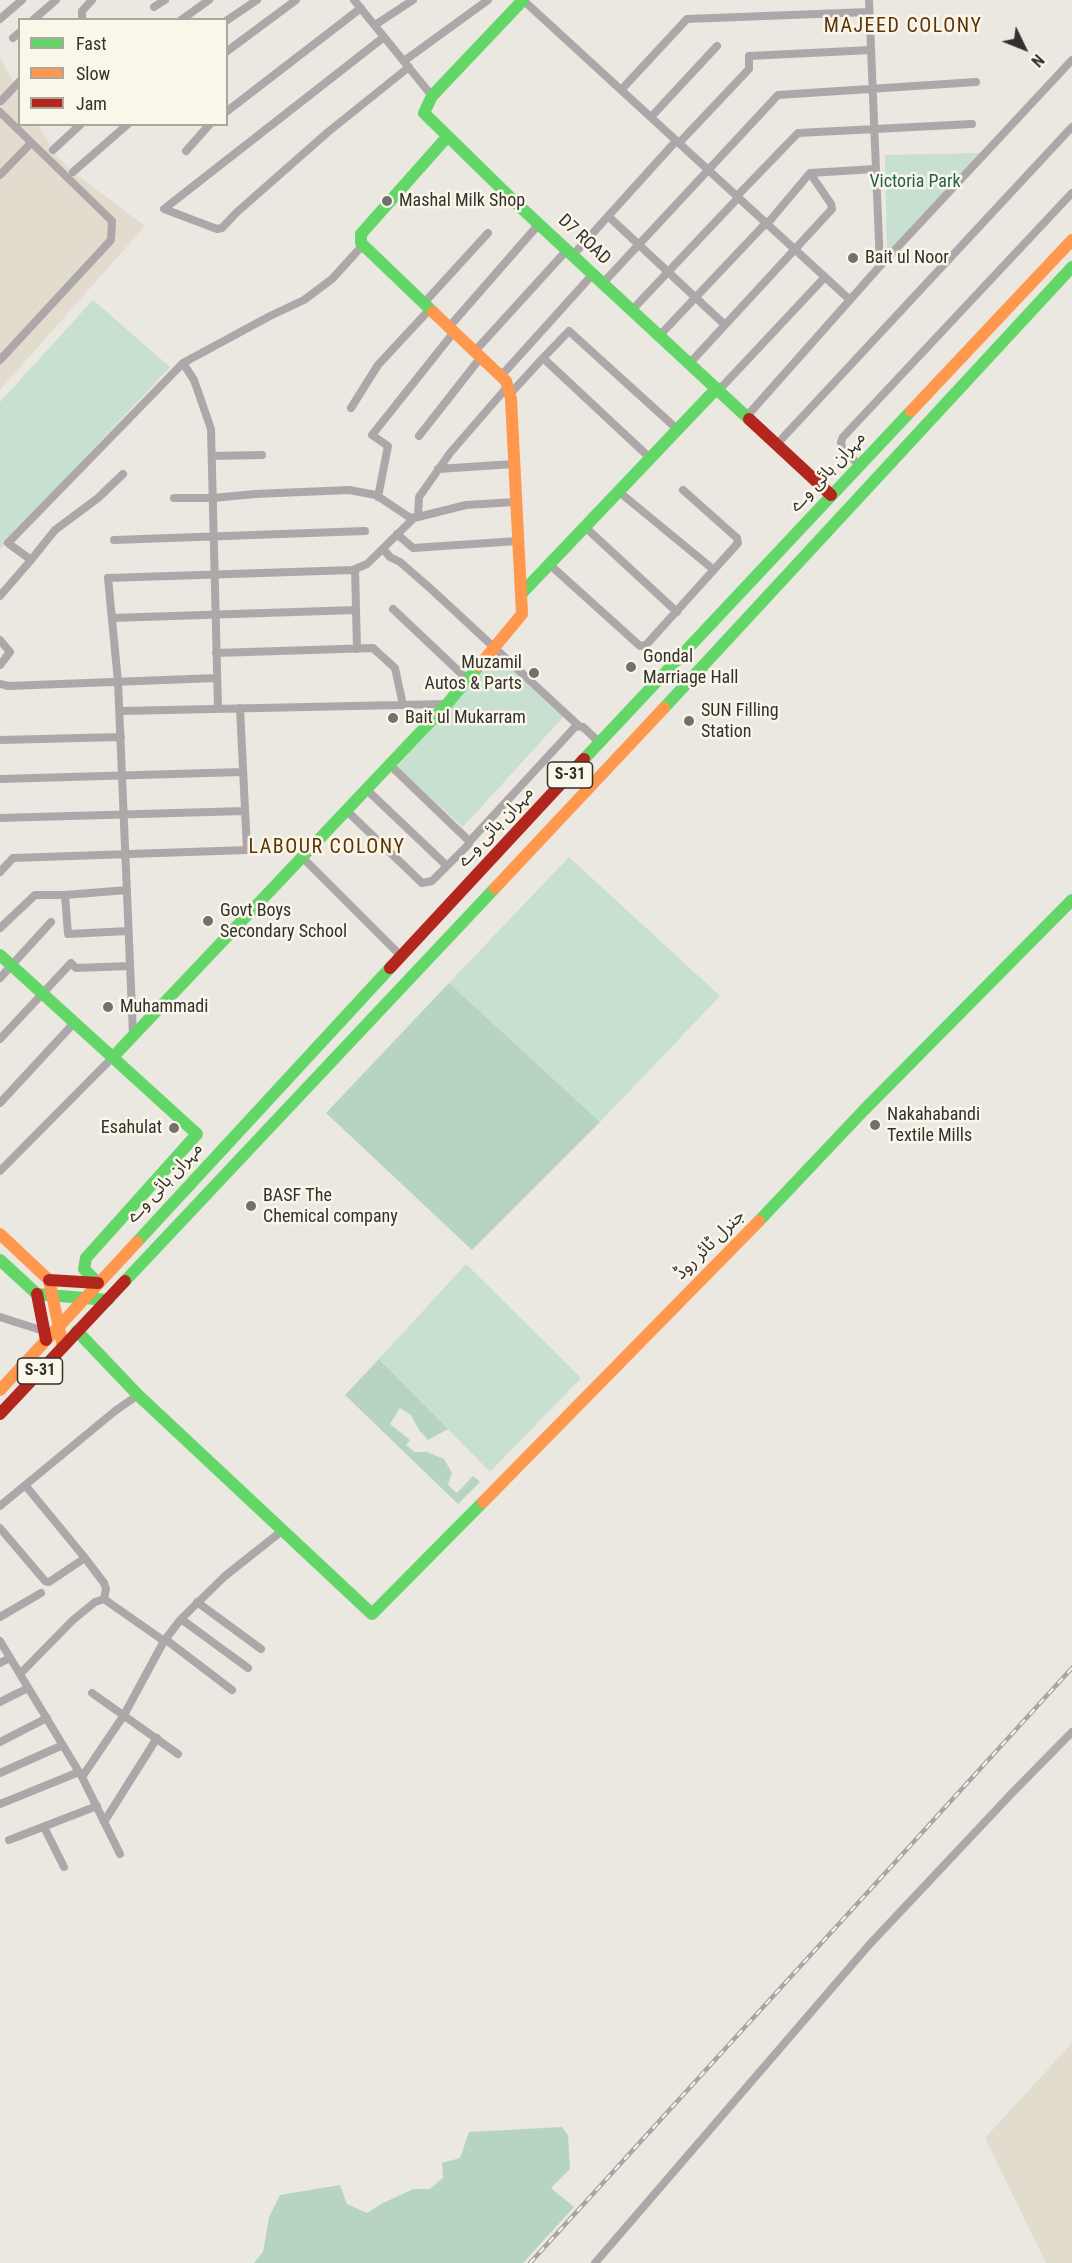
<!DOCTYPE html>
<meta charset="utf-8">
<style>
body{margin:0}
#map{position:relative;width:1072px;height:2263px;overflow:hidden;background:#eae8e1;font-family:"Roboto Condensed",sans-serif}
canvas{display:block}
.legend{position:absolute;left:18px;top:18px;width:210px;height:108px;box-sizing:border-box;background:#fbf6ea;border:2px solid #aba79e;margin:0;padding:8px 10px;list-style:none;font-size:18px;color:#33312c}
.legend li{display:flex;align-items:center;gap:12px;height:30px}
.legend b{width:30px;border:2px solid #aba79e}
.north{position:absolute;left:994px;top:18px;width:60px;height:60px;-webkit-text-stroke:4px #fbf6ea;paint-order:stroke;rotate:133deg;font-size:16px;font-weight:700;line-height:24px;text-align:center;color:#33312c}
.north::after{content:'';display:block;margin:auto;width:21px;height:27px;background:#33312c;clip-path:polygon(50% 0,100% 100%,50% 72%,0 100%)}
</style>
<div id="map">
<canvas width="1072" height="2263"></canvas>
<ul class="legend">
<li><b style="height:8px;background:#63d668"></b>Fast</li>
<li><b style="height:8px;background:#ff974d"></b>Slow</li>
<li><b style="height:8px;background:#b3261e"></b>Jam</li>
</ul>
<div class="north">N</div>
</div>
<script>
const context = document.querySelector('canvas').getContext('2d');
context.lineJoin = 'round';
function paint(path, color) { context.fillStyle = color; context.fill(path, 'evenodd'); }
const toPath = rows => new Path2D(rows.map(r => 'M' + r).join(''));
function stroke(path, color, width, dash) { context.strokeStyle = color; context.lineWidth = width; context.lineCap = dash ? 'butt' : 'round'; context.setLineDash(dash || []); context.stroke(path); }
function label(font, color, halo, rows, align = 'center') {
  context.font = font + ' "Roboto Condensed","Noto Sans Arabic",sans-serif'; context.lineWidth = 5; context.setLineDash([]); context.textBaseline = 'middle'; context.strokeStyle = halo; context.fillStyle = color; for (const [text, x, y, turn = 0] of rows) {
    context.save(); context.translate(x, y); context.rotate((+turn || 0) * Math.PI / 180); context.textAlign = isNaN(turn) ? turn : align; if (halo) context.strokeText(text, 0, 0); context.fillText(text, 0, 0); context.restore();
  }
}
paint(toPath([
 [0,58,19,92,20,124,38,125,56,155,73,172,145,226,0,390],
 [1072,2043,1072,2263,1046,2263,985,2138]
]), '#e1dcce');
paint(toPath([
 [981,153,887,254,885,155],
 [93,300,170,367,0,549,0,402],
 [498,655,565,715,463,827,397,767],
 [569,857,720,996,600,1122,449,983],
 [466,1264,581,1378,490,1472,379,1359]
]), '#c7e0cf');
paint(toPath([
 [449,983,600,1122,472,1250,326,1113],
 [379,1359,448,1429,428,1440,419,1430,411,1415,400,1408,390,1424,410,1440,406,1445,415,1452,427,1452,444,1459,452,1473,448,1485,457,1493,473,1476,480,1482,458,1504,345,1395],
 [562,2127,568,2135,570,2169,551,2188,574,2207,523,2263,254,2263,263,2252,269,2217,280,2195,340,2185,347,2204,367,2213,381,2204,413,2189,430,2189,443,2178,442,2163,460,2158,469,2132]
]), '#b7d4c2');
stroke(toPath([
 [354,0,432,96],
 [523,0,850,300],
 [869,0,880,266],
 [154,7,165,0],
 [0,19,22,0],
 [33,20,56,0],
 [82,20,82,11,92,0],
 [181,20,209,0],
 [226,21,257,0],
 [375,25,413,0],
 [384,37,164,209,217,229,222,228,236,213,328,132,409,67],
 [13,38,20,32],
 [226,52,296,0],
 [404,61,488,0],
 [621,90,687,19,869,12],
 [1,101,20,81],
 [0,112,112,221,111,240,0,360],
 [226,112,361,8],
 [651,117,717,46],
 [679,143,749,69,749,56,871,50],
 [53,150,81,124],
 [186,151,210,124],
 [73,172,128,124],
 [0,175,31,143],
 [737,196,798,133,972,124],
 [608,216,725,325],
 [767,224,810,173,875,169],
 [573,255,676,141],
 [603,283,778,95,976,82],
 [424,303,488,233],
 [632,310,738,198],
 [449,327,539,224],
 [660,335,766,223],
 [475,351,567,250],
 [543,358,569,331,677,429],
 [183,363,194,380,211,429,218,708],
 [690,363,832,209,831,204,810,173],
 [501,376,593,274],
 [719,390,825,277],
 [510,394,543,358,650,458],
 [351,408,378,365,430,309],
 [747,416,880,266,1072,60],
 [419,436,481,357],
 [777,444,1072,127],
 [212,456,262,455],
 [859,465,842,448,841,442,843,437,1072,193],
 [438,469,514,464],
 [618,491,714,570],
 [378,497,388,446,372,435,454,332],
 [174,498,213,498,255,494,349,490,376,495,409,517,414,518,466,505,515,502],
 [418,517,419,497,450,453,508,386],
 [585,527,677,612],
 [397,534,413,548,518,541],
 [114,540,365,531],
 [383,549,390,557,400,562,431,589,579,726],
 [31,560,55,530,98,498,123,474],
 [549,564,640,646,646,645,738,543,737,538,683,490],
 [355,569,357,649],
 [0,596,31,560,8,543,183,363,270,316,304,300,332,279,363,245],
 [393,609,467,679],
 [112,618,356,610],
 [0,640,10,652,0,665],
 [216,653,373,648,395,668,403,705],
 [0,684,8,686,217,678],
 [120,711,447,704],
 [0,740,121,737],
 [0,779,243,772],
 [366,789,447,866],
 [346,810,422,883,432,881,469,844,468,840,389,764],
 [0,818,245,811],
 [469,842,576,726,583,727,600,743],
 [302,857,401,956],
 [0,872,13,858,247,850,240,708],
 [65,895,68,934,128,931],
 [0,928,35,895,65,895,127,890],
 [0,978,51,922],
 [133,1035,118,682,108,578,353,570,367,564,414,518],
 [0,1039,71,963,76,968,130,966],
 [0,1103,74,1023],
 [0,1171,113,1057],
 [0,1317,44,1331],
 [25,1485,85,1558,104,1583,106,1589,104,1599],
 [0,1506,115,1411,138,1395],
 [0,1528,45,1581,49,1582,85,1558],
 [197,1602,261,1649],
 [0,1617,41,1593],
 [181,1619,248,1668],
 [165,1639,232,1690],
 [0,1641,82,1777,120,1854],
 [0,1663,10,1658],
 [20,1674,73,1620,95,1602,104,1599,164,1641],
 [92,1693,178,1754],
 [0,1702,28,1688],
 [0,1742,47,1718],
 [0,1773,63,1745],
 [82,1777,124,1715,164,1641,181,1619,225,1576,283,1530],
 [0,1804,79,1772],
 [104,1822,157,1738],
 [44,1827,64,1867],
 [9,1840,97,1806],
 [595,2263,869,1945,1013,1792,1072,1732]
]), '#aea7a9', 8);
stroke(toPath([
 [523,0,432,96,424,113,516,203,749,419],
 [433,312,361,243,361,234,447,137],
 [521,594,717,388],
 [664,708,1072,267],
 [584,759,911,411],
 [0,955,197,1134,86,1258,84,1269,98,1283],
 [113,1057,447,704,479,666],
 [759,1221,864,1110,1072,900],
 [137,1242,390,968],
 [0,1260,37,1294,108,1300],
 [125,1281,495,888],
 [77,1331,138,1395,372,1614,483,1502]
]), '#63d668', 12);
stroke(toPath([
 [433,312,506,381,511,399,522,614,479,666],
 [911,411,1072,240],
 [495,888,664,708],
 [0,1234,49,1280,63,1347],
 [0,1390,137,1242],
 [483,1502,759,1221]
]), '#ff974d', 12);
stroke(toPath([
 [749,419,831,495],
 [390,968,584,759],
 [49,1280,98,1283],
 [37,1294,46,1340],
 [0,1414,125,1281]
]), '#b3261e', 12);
const rail = toPath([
 [530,2263,1072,1668]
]);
stroke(rail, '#a9a5a5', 4.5);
stroke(rail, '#fbf6ea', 2, [7]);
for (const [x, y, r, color] of [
 [387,201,6,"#73716b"],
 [853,258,6,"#73716b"],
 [631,667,6,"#73716b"],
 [534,673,6,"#73716b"],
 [393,718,6,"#73716b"],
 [689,721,6,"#73716b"],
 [208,921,6,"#73716b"],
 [108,1007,6,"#73716b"],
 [875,1125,6,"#73716b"],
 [174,1128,6,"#73716b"],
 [251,1206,6,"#73716b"]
]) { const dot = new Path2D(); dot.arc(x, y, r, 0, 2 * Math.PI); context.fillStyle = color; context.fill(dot); stroke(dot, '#fbf6ea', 2); }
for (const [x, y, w] of [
 [570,775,45],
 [40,1371,45]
]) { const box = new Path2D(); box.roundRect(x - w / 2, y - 13, w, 26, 4.5); context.fillStyle = '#fbf6ea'; context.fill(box); stroke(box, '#33312c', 1.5); }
label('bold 16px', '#33312c', null, [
 ["S-31",570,775],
 ["S-31",40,1371]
]);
label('18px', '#236348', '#fbf6ea', [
 ["Victoria Park",915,182]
]);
label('18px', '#33312c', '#fbf6ea', [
 ["Mashal Milk Shop",399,201],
 ["Bait ul Noor",865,258],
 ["Gondal",643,657],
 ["Marriage Hall",643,678],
 ["Muzamil",522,663,"right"],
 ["Autos & Parts",522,684,"right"],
 ["SUN Filling",701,711],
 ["Station",701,732],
 ["Bait ul Mukarram",405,718],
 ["Govt Boys",220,911],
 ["Secondary School",220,932],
 ["Muhammadi",120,1007],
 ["Nakahabandi",887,1115],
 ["Textile Mills",887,1136],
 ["Esahulat",162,1128,"right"],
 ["BASF The",263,1196],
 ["Chemical company",263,1217]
], 'left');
label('18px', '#33312c', '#fbf6ea', [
 ["D7 ROAD",584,240,43],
 ["مہران ہائی وے",828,472,-47],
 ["مہران ہائی وے",496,827,-47],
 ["مہران ہائی وے",165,1183,-47],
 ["جنرل ٹائر روڈ",710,1245,-45]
]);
context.letterSpacing = '1.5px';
label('20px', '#5d3407', '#fbf6ea', [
 ["MAJEED COLONY",903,27],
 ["LABOUR COLONY",327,848]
]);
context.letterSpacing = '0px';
</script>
